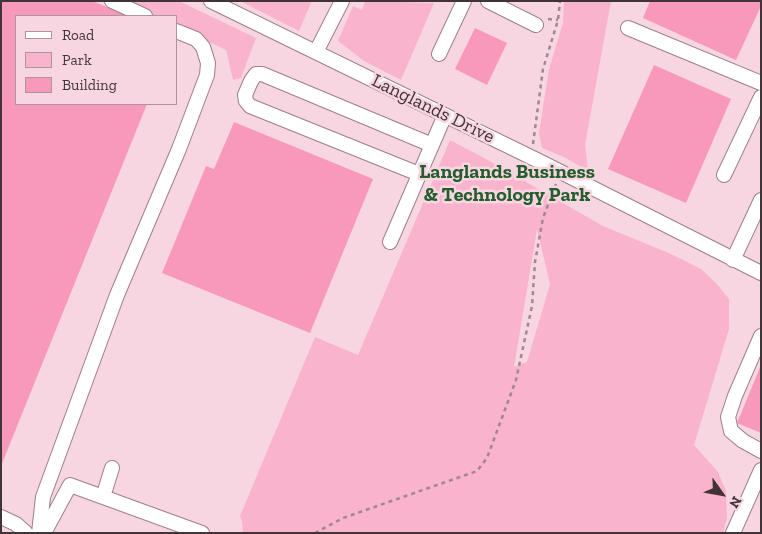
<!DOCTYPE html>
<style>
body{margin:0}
#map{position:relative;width:762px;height:534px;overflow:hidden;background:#f7d6e1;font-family:"Zilla Slab",serif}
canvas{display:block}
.frame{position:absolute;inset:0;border:2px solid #413438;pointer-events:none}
.legend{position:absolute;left:15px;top:15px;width:162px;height:90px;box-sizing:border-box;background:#f7d6e1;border:1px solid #ae959d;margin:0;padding:6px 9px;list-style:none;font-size:15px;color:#413438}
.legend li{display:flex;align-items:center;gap:10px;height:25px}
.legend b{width:25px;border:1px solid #ae959d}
.north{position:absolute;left:697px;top:469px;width:50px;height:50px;-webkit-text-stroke:4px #f7d6e1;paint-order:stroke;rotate:122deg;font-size:14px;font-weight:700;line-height:20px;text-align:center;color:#413438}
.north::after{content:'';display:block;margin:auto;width:18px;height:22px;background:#413438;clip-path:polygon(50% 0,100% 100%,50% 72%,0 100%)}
</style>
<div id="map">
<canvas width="762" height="534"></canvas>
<div class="frame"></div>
<ul class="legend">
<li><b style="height:6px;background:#fff"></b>Road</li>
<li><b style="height:14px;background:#fab3cc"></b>Park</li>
<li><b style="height:14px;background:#f899bc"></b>Building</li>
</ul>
<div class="north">N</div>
</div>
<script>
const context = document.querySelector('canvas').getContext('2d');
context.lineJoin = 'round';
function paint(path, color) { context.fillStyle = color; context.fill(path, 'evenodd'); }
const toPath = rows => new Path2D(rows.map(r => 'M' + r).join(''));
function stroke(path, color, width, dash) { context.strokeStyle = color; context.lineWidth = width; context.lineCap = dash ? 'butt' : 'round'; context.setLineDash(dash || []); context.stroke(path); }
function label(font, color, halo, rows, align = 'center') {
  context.font = font + ' "Zilla Slab",serif'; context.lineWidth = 5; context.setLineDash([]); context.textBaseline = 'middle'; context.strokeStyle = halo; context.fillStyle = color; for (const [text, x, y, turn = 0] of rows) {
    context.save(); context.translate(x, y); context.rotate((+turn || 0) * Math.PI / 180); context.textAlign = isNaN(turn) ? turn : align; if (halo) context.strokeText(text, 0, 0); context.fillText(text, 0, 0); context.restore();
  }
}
paint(toPath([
 [124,1,179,1,256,38,241,78,233,80,226,50,176,26,176,16,155,16],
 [240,1,309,1,311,3,299,31],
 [365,1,434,3,401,80,364,61,338,41,353,6,362,10],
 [564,1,611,1,585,145,588,171,564,157,542,148,539,133,549,69,563,23],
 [450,140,486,159,603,226,671,254,701,269,716,283,729,299,729,329,694,445,718,472,726,491,727,518,723,533,243,533,242,521,240,516,315,337,358,355],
 [537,229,550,284,527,362,514,367]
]), '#fab3cc');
paint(toPath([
 [1,1,92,1,129,16,16,16,16,104,147,104,1,466],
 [650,1,761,1,761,6,736,60,643,18],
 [475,28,507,43,487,85,455,69],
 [654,65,731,99,686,203,608,169],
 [234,122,373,179,310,333,162,273,206,166,214,169],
 [761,365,761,433,737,423]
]), '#f899bc');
const minor = toPath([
 [112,1,145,16],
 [211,1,543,163,761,273],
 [488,1,536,25],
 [628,28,761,83],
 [316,52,342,1],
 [439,54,464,1],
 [419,174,250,106,246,101,245,95,251,81,256,74,262,74,432,145],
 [724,175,761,97],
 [390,242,445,115],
 [733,260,761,200],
 [761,336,735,396,728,417,731,431,743,441,761,451],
 [103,497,202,533],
 [1,517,16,524,26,533],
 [39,533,43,497,117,295,179,149,207,75,208,63,203,47,196,39,176,31],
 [44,533,70,485,103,497,112,468],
 [733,533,761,470]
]);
stroke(minor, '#9d7f89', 16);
stroke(toPath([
 [548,19,558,20],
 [533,144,543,69,558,20,560,1],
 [315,533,343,518,477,471,487,458,516,380,532,306,535,262,543,218,556,184]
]), '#9f8890', 2.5, [4, 4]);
stroke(minor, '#fff', 14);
label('19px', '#413438', '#f7d6e1', [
 ["Langlands Drive",433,109,26]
]);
label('bold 20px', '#245e2c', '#f7d6e1', [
 ["Langlands Business",507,172],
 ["& Technology Park",507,195]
]);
</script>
